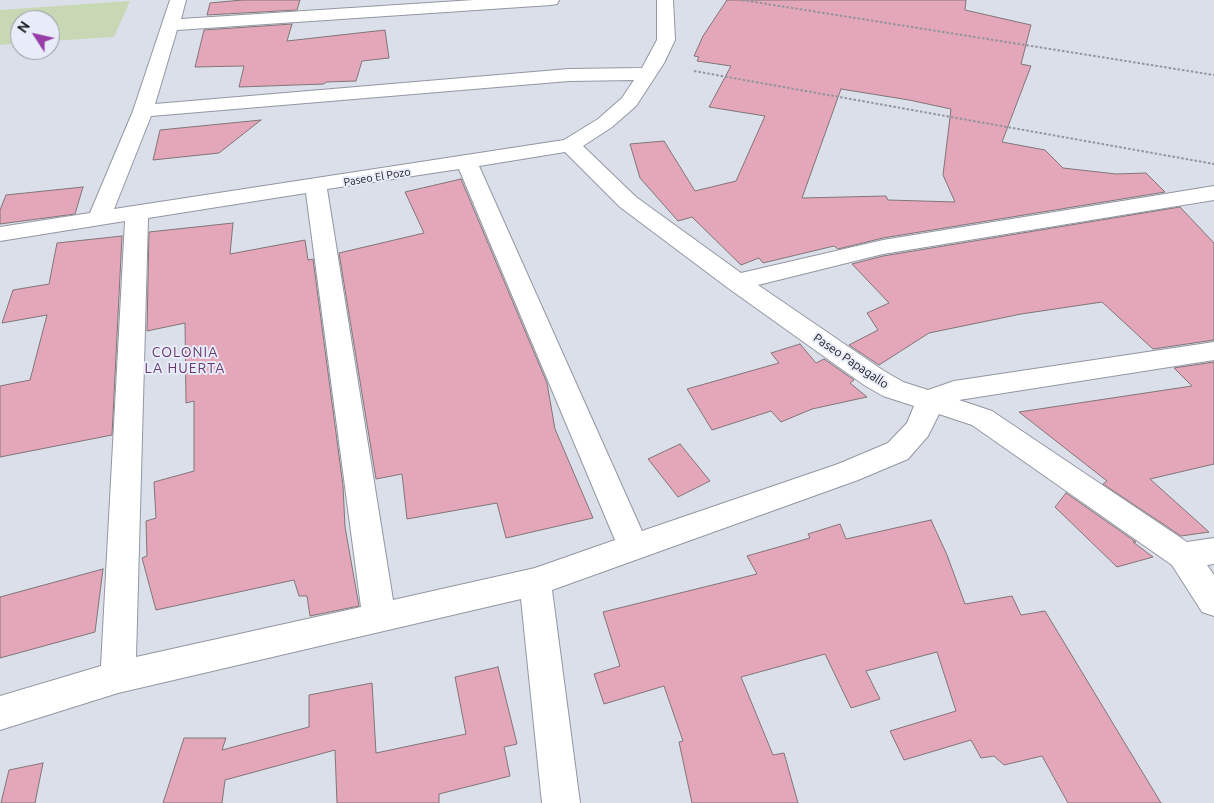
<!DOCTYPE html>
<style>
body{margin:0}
#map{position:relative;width:1214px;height:803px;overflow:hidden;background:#dbdfea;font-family:Ubuntu,sans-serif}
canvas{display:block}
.north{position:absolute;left:10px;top:10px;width:50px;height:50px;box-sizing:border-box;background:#e8ecf8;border:1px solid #9698a1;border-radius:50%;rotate:305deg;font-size:14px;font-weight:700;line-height:20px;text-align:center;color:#1a1b1f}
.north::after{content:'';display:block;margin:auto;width:18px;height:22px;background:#963da8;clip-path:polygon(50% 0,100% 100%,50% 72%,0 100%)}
</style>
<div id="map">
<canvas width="1214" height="803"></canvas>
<div class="north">N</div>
</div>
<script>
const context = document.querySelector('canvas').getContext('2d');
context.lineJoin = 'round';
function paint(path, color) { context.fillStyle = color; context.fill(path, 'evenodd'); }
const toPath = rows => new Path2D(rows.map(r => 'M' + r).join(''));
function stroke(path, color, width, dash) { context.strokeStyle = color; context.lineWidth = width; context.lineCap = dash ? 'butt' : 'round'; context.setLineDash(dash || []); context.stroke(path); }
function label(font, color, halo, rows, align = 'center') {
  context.font = font + ' Ubuntu,sans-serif'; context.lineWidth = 4; context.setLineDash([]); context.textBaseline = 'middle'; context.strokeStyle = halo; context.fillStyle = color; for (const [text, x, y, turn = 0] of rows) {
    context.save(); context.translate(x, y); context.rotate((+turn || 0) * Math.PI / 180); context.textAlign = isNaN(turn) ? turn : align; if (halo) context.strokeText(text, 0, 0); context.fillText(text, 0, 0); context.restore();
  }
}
paint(toPath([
 [130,1,114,37,50,41,50,20,20,20,20,43,0,45,0,10]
]), '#c8d8b5');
const building = toPath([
 [242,0,300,0,297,10,207,15,210,3,242,0],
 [727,0,966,0,965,10,1031,25,1021,64,1031,66,1002,142,1045,150,1063,168,1116,174,1146,173,1165,192,883,238,838,249,834,246,763,263,759,258,741,265,692,217,678,221,640,178,630,144,664,141,695,191,736,181,765,116,709,107,731,66,697,61,699,57,694,56,703,36,727,0],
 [841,89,909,100,951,109,943,175,955,202,888,200,886,196,802,198,841,89],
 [292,24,287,41,385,30,389,58,362,61,356,81,326,82,324,84,239,87,244,66,195,67,204,30,292,24],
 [261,120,219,153,153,160,160,130,261,120],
 [461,179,547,383,555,429,593,518,506,538,497,503,407,519,402,474,376,479,339,253,424,233,405,192,461,179],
 [83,187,75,214,0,224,0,210,6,195,83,187],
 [1180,207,1214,243,1214,340,1153,349,1102,302,1021,314,929,333,879,365,849,345,878,330,867,313,889,303,852,264,883,256,1180,207],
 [233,223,230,254,305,240,308,260,313,259,343,486,345,527,359,606,310,616,307,596,299,596,294,580,156,610,142,558,147,556,146,521,156,518,154,482,194,471,194,401,186,403,185,323,147,331,149,232,233,223],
 [122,236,112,435,0,457,0,386,30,380,47,315,2,323,13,290,49,284,57,243,122,236],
 [800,344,816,363,824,359,854,380,850,383,867,397,812,409,781,422,771,411,712,430,687,389,779,363,771,353,800,344],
 [1214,362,1214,464,1150,479,1209,532,1181,536,1103,484,1107,481,1019,412,1192,386,1174,368,1214,362],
 [680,444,710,481,678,497,648,459,680,444],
 [1066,493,1136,542,1133,542,1153,557,1117,567,1055,507,1066,493],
 [931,520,947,555,965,604,1012,596,1021,615,1045,611,1161,803,1068,803,1042,756,1004,765,994,756,981,758,971,740,904,760,890,731,956,711,937,652,866,671,880,699,851,708,825,654,741,677,773,755,784,753,798,803,692,803,679,742,683,741,664,686,604,704,594,674,620,666,603,612,757,574,747,556,810,538,808,534,840,524,846,539,931,520],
 [103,569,95,632,0,658,0,597,103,569],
 [498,667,517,744,504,747,510,776,439,794,439,803,337,803,335,750,225,780,222,803,163,803,184,738,226,738,222,750,309,727,309,695,372,683,376,753,466,734,455,677,498,667],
 [43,763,35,803,1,803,9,770,43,763]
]);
paint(building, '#e4a6b9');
stroke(building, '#817578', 1);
const minor = toPath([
 [170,0,186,0,181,19,474,0,559,0,557,4,551,5,177,30,155,104,569,69,642,68,657,40,657,0,673,0,675,40,664,63,636,106,612,127,583,146,636,197,741,273,883,240,1214,186,1214,200,883,254,758,285,884,371,903,382,928,390,954,381,1214,342,1214,360,959,400,992,411,1187,542,1214,538,1214,564,1207,565,1214,575,1214,616,1202,612,1172,565,972,425,939,414,928,436,908,459,858,480,552,590,580,803,542,803,521,599,118,693,0,730,0,696,101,666,125,221,0,241,0,227,90,213,133,111,170,0],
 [634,80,622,98,598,119,564,140,114,209,151,116,569,81,634,80],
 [565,152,620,207,728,288,864,385,883,396,914,406,907,423,888,443,838,464,642,531,479,166,565,152],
 [459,169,615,540,535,568,393,600,327,189,459,169],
 [306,193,361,607,136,657,148,218,306,193]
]);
stroke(minor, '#9397a2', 2);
stroke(toPath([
 [742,0,1214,75],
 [694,71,1214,164]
]), '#92959d', 2, [2.5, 2]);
paint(minor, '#fff');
label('11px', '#1a1b1f', '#e8ecf8', [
 ["Paseo El Pozo",377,177,-9]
]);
label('12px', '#1a1b1f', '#e8ecf8', [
 ["Paseo Papagallo",851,361,34]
]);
context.letterSpacing = '1px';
label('14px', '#663a6f', '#e8ecf8', [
 ["COLONIA",185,352],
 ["LA HUERTA",185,368]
]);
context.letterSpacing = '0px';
</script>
